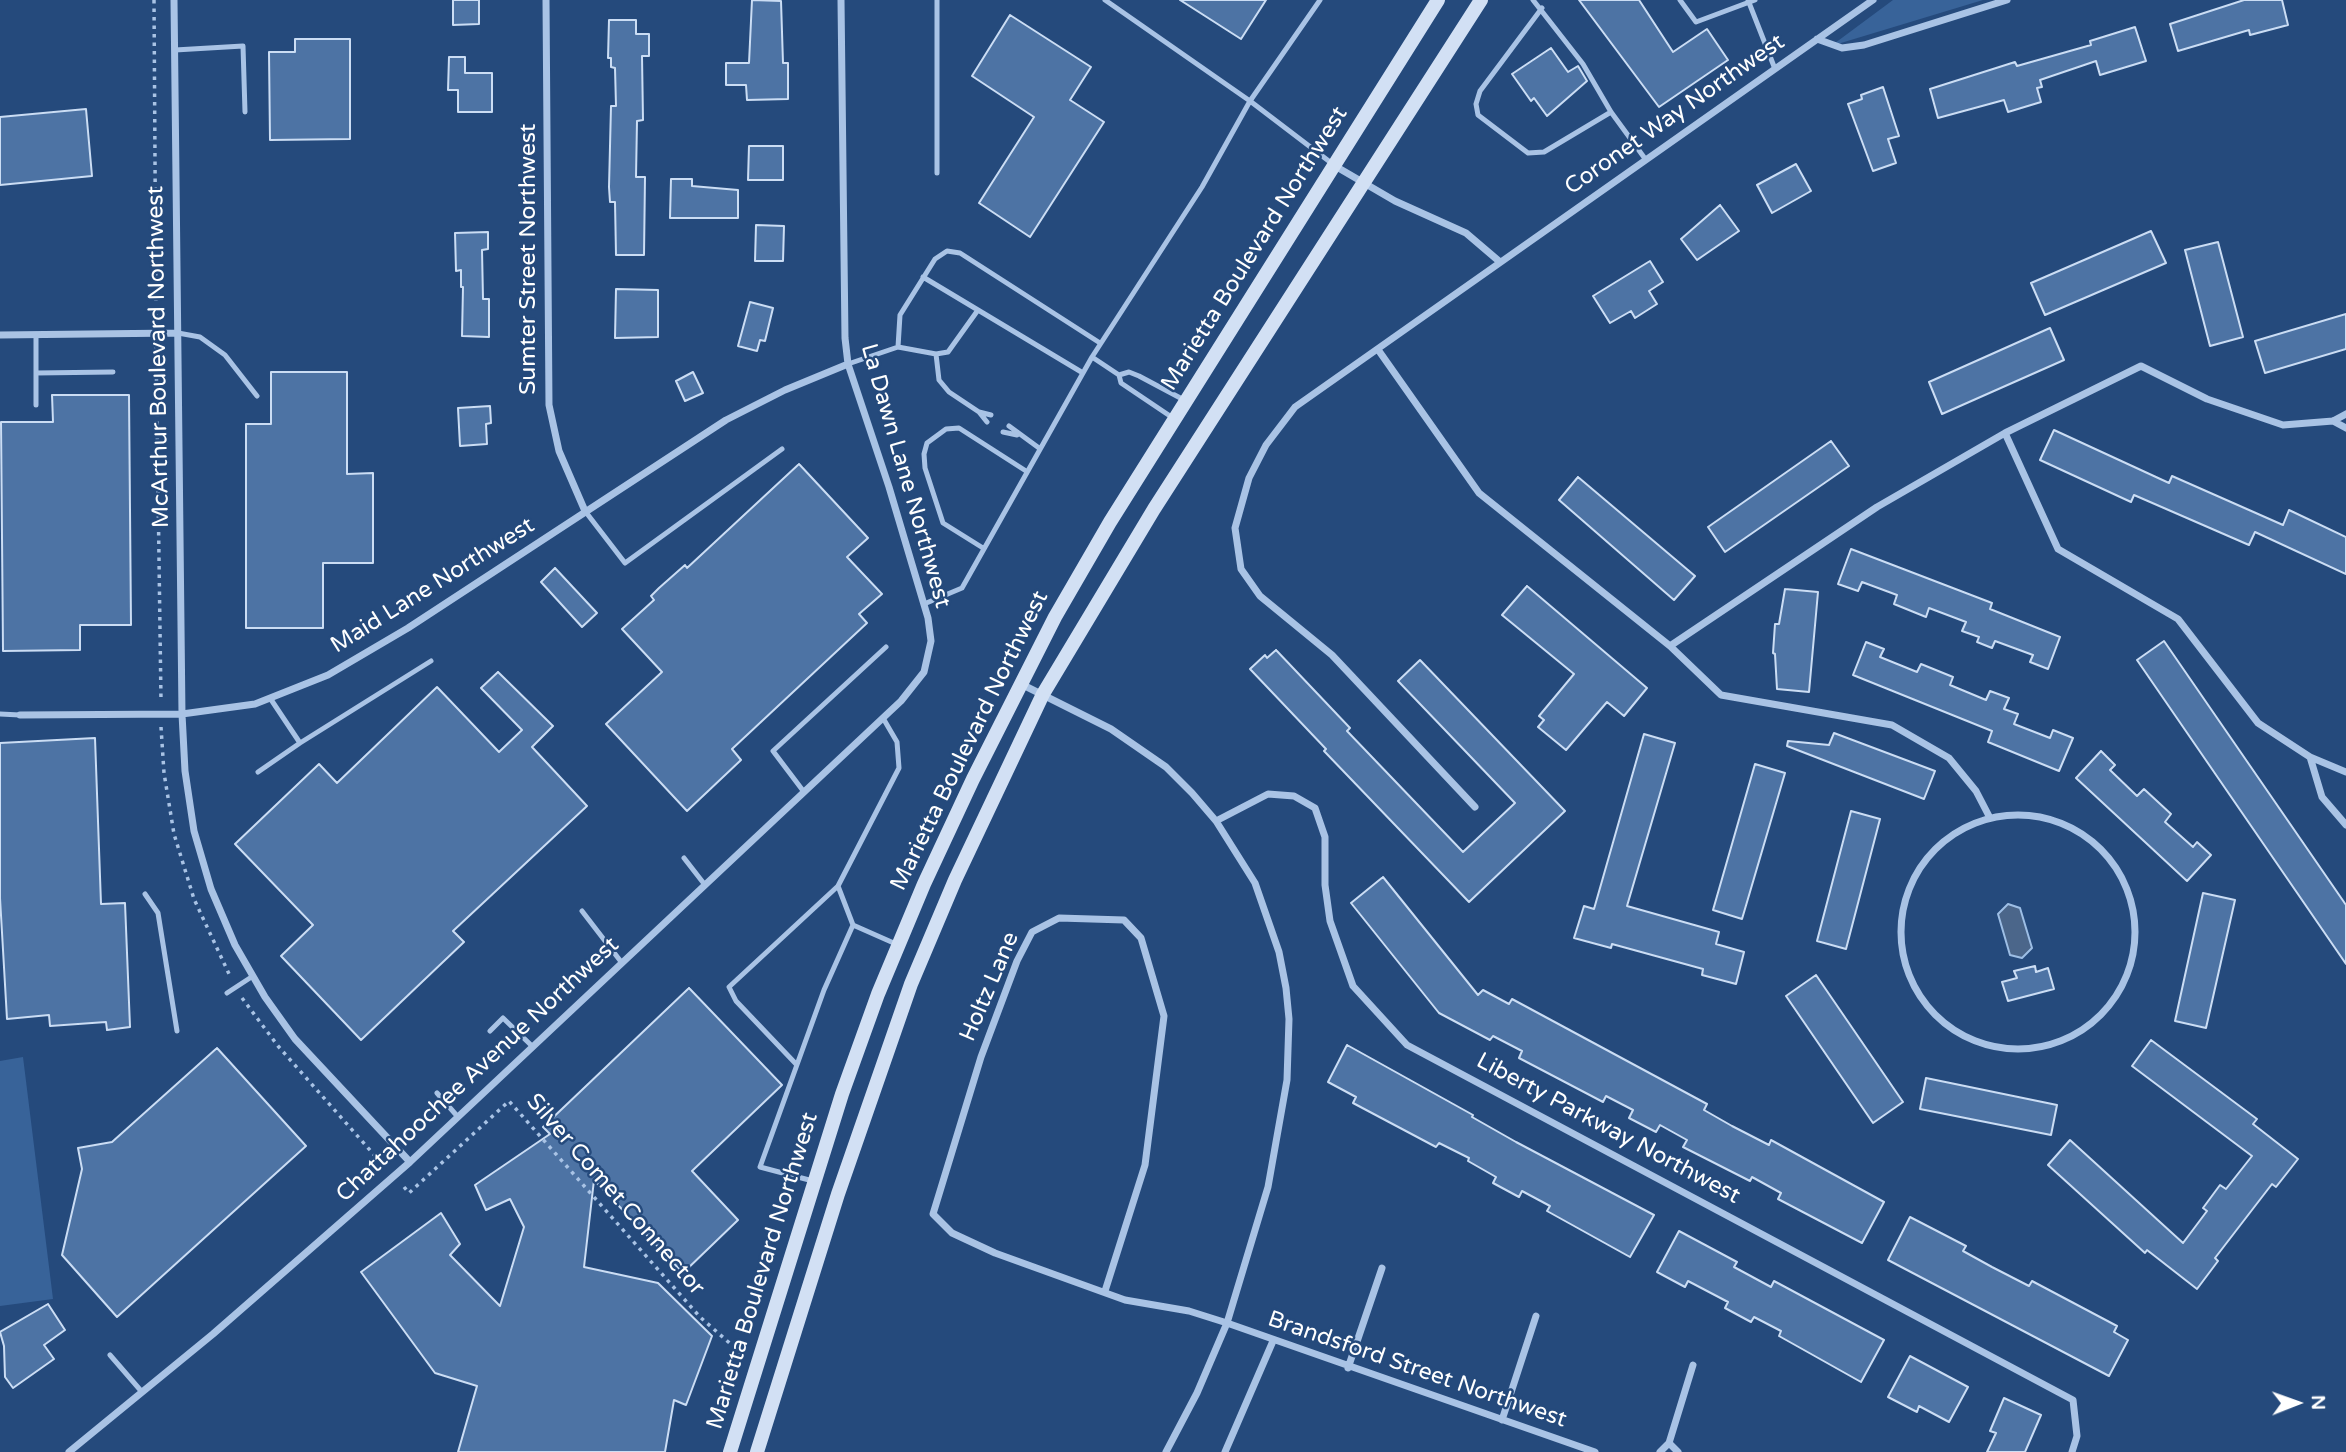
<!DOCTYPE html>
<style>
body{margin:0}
#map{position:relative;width:2346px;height:1452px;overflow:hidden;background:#254a7c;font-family:"Varela Round",sans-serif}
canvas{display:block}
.north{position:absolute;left:2262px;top:1368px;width:70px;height:70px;-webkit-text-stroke:5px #254a7c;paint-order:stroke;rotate:89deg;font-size:19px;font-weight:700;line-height:28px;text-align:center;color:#fff}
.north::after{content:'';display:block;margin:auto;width:24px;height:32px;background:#fff;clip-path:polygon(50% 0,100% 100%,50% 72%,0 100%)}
</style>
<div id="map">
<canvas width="2346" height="1452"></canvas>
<div class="north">N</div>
</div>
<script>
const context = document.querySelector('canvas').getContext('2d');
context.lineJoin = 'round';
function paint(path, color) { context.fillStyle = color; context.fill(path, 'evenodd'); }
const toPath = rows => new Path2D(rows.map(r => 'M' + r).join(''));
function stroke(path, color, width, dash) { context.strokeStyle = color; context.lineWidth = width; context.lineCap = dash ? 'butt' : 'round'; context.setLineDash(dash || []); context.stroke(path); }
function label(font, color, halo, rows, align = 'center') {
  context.font = font + ' "Varela Round",sans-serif'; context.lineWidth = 5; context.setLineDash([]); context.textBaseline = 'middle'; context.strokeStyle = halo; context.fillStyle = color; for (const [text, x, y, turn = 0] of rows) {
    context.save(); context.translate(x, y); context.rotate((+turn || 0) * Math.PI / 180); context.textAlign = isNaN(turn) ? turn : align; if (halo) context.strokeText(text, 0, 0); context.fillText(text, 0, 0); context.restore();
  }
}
paint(toPath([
 [1893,0,1983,0,1831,46],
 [23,1057,53,1299,0,1306,0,1061]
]), '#386399');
const water = toPath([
 [2008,904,2020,908,2032,948,2022,958,2010,955,1998,914,2008,904]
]);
paint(water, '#4b668a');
stroke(water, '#9dbee5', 2);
const building = toPath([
 [453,0,479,0,479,24,453,25,453,0],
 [752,0,781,1,783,63,788,63,788,99,747,100,746,85,726,85,726,63,749,63,752,0],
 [1180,0,1266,0,1241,39,1180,0],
 [1579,0,1639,0,1673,52,1707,29,1728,60,1659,107,1579,0],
 [2244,0,2282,0,2288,25,2250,35,2249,30,2178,51,2170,24,2244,0],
 [1010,15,1091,67,1070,100,1104,122,1030,237,979,203,1034,117,972,76,1010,15],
 [609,20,636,20,636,34,649,34,649,56,642,56,643,120,637,121,636,177,645,177,644,255,616,255,615,202,610,202,609,187,611,106,616,106,615,68,611,67,611,58,608,58,609,20],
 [2135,27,2146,61,2100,75,2096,61,2040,80,2042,87,2037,88,2041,102,2008,112,2004,100,1938,118,1930,89,2015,62,2017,66,2091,45,2090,41,2135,27],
 [295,39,350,39,350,139,270,140,269,52,295,52,295,39],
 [1551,48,1568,72,1578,66,1587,81,1547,116,1534,98,1531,101,1512,74,1551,48],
 [449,57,465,57,465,73,492,73,492,112,458,112,458,90,448,90,449,57],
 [1883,87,1899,136,1888,139,1896,163,1873,171,1848,104,1862,99,1861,95,1883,87],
 [86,109,92,176,0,185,0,117,86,109],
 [749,146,783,146,783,180,748,180,749,146],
 [1796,164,1811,191,1772,213,1757,185,1796,164],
 [671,179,692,179,692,186,738,190,738,218,670,218,671,179],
 [1720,205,1739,231,1697,260,1681,239,1720,205],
 [756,225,784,226,783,261,755,261,756,225],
 [2151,231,2166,263,2045,315,2031,283,2151,231],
 [488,232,488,249,482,250,483,299,489,299,489,337,462,336,463,287,461,287,461,270,456,271,455,233,488,232],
 [2218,242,2243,337,2210,346,2185,250,2218,242],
 [1650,261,1663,282,1649,291,1657,304,1635,318,1631,311,1610,323,1593,296,1650,261],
 [616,289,658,290,658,337,615,338,616,289],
 [750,302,773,308,765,341,760,340,757,351,738,346,750,302],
 [2346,314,2346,349,2265,373,2255,341,2346,314],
 [2050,328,2064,360,1942,414,1929,382,2050,328],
 [271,372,347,372,347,474,373,473,373,563,323,563,323,628,246,628,246,424,271,424,271,372],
 [693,372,703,393,685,401,676,381,693,372],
 [52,395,129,395,131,625,80,625,80,650,3,651,1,422,53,422,52,395],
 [490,406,491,423,486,424,487,444,460,446,458,408,490,406],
 [2054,430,2169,483,2172,476,2283,525,2289,510,2346,537,2346,574,2255,532,2249,545,2134,495,2131,502,2040,460,2054,430],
 [1831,441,1849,466,1725,552,1708,527,1831,441],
 [799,464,868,538,847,557,882,594,859,614,867,623,732,749,741,760,687,811,606,724,662,672,622,629,654,600,651,596,659,588,685,565,687,568,799,464],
 [1578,477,1695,576,1674,600,1559,500,1578,477],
 [1851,549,1992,603,1990,609,2060,637,2048,669,2030,662,2033,655,1995,641,1992,648,1977,642,1979,637,1962,631,1966,622,1929,608,1926,617,1894,604,1897,595,1862,582,1858,591,1838,584,1851,549],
 [555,568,597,613,582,627,541,582,555,568],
 [1527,586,1647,688,1624,716,1607,702,1566,750,1538,727,1544,720,1539,716,1574,674,1502,615,1527,586],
 [1785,589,1818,592,1809,692,1777,689,1775,654,1773,653,1775,624,1779,624,1785,589],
 [2164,641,2346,905,2346,964,2137,660,2164,641],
 [1866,642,1884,649,1880,657,1917,672,1921,664,1953,677,1950,685,1986,700,1990,691,2009,698,2004,709,2018,714,2014,724,2050,738,2053,730,2073,738,2059,771,1988,742,1992,731,1853,675,1866,642],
 [1276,650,1350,728,1347,731,1463,852,1515,803,1398,681,1420,660,1565,811,1469,902,1324,751,1326,749,1250,669,1265,655,1267,658,1276,650],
 [498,672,553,726,532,747,587,806,453,931,464,942,361,1040,281,956,313,925,235,844,319,764,337,783,437,687,499,752,522,730,481,688,498,672],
 [1834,733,1935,771,1924,799,1787,746,1788,741,1829,745,1834,733],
 [1644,734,1675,743,1627,906,1719,932,1716,944,1744,952,1736,984,1702,975,1703,969,1612,944,1611,948,1574,938,1584,906,1594,909,1644,734],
 [95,738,101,904,125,903,130,1027,107,1030,106,1022,50,1026,49,1015,7,1019,0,898,0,743,95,738],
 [2101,751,2115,765,2110,770,2137,796,2144,789,2171,814,2165,822,2193,847,2197,842,2211,855,2187,881,2076,778,2101,751],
 [1755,764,1785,773,1742,919,1713,910,1755,764],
 [1851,811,1880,819,1846,949,1817,941,1851,811],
 [1383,877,1478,995,1483,990,1509,1004,1512,999,1707,1104,1704,1110,1732,1126,1769,1145,1771,1140,1884,1202,1862,1243,1778,1199,1781,1193,1752,1177,1750,1181,1683,1147,1687,1140,1660,1125,1656,1132,1629,1118,1633,1110,1606,1096,1603,1102,1519,1058,1522,1051,1493,1036,1490,1040,1439,1013,1351,903,1383,877],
 [2203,893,2235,900,2206,1028,2175,1021,2203,893],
 [2035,966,2036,972,2048,968,2054,989,2008,1001,2002,982,2017,978,2014,971,2035,966],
 [1816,975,1903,1102,1873,1123,1786,996,1816,975],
 [689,988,782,1085,692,1171,738,1220,683,1273,594,1180,584,1267,658,1283,712,1336,686,1405,674,1400,665,1452,458,1452,477,1386,435,1373,361,1272,441,1213,460,1244,450,1255,500,1306,524,1227,510,1199,486,1210,475,1185,550,1134,543,1127,689,988],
 [2151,1040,2257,1119,2253,1124,2298,1159,2276,1187,2272,1184,2215,1258,2218,1261,2197,1289,2147,1250,2145,1253,2048,1165,2070,1140,2183,1243,2207,1211,2203,1208,2220,1185,2226,1189,2252,1156,2132,1066,2151,1040],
 [1347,1045,1473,1115,1472,1117,1516,1142,1654,1215,1630,1257,1547,1211,1550,1206,1522,1191,1519,1197,1493,1183,1496,1177,1468,1161,1469,1158,1439,1143,1436,1147,1353,1103,1356,1097,1328,1082,1347,1045],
 [217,1048,306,1146,117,1317,62,1255,82,1169,78,1148,112,1142,217,1048],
 [1926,1078,2057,1105,2051,1135,1920,1109,1926,1078],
 [1910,1217,1966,1246,1963,1251,1992,1267,2029,1286,2032,1281,2117,1326,2114,1332,2128,1340,2109,1376,1888,1260,1910,1217],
 [1679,1231,1737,1262,1734,1267,1771,1287,1774,1281,1884,1340,1861,1382,1779,1336,1781,1331,1754,1317,1751,1322,1725,1308,1728,1302,1688,1281,1685,1287,1657,1272,1679,1231],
 [48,1304,65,1330,44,1345,54,1359,13,1388,5,1377,4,1346,0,1332,48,1304],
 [1910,1356,1968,1387,1949,1422,1919,1406,1917,1412,1888,1397,1910,1356],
 [2004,1398,2041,1415,2025,1452,1987,1452,1996,1433,1990,1431,2004,1398]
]);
paint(building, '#4d73a4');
stroke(building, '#cbddf4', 2);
stroke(toPath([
 [154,0,156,320],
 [156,345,161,701],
 [161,727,164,773,174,834,194,899,230,976],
 [242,998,278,1046,384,1166],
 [404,1187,409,1193,509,1101,700,1317,742,1354]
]), '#a9c3e5', 3.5, [3.5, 5]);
stroke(toPath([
 [937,0,937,173],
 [1105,0,1250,101,1202,187,1092,357,1119,375,1121,383,1173,418],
 [1320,0,1250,101,1334,165],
 [1533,0,1583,64,1611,112,1646,160],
 [1680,0,1696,22,1755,0],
 [1748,0,1775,69],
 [1542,8,1480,91,1476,104,1478,115,1528,153,1544,152,1611,112],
 [175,50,243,46,245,112],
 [923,277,1083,373],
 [178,333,200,337,225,355,257,396],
 [898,347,900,315,935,259,947,251,960,253,1100,343],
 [936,354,939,380,949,392,979,412,991,415],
 [848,364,898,347,936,354,948,352,978,310],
 [36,373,113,372],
 [1119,375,1129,372,1139,376,1186,401],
 [36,405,36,335],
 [979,412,987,422],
 [1009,426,1039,448],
 [1003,432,1017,435],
 [585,511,625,563,782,449],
 [983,548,943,523,925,468,924,454,927,443,946,429,959,428,1026,471],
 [924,604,962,588,1092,357],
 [270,698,300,743,431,661],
 [0,714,20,715],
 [258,772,300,743],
 [804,792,773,751,886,647],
 [684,858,705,885],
 [145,894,158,913,177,1031],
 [582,911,622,963],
 [853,925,838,886,899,768,897,742,883,718],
 [227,993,253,976],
 [490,1031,503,1018,533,1047],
 [796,1064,736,1001,729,987,838,886],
 [437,1093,458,1117],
 [813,1181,760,1167,824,990,853,925,896,944],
 [110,1355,142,1392]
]), '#a9c3e5', 5);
stroke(toPath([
 [174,0,182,714,185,771,194,831,211,889,235,945,265,997,295,1039,410,1162],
 [546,0,549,405,559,451,585,511],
 [1817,39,1842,48,1864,45,2007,0],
 [1335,166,1395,201,1466,233,1500,262],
 [0,335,178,333],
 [1379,351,1479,493,1670,646,1721,695,1892,725,1949,758,1976,791,1990,818],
 [2333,421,2346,428],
 [2005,433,2058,549,2178,619,2258,723,2310,757],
 [1670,646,1877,507,2005,433,2141,366,2207,399,2283,425,2333,421,2346,414],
 [1019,683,1111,729,1166,767,1192,793,1216,821,1255,883,1279,952,1286,988,1289,1019,1287,1080,1268,1187,1227,1323,1197,1393,1166,1452],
 [20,715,182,714,255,704,328,675,408,628,726,420,785,390,848,364],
 [2346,772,2310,757,2322,797,2346,825],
 [1475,807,1332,655,1260,596,1241,569,1235,528,1249,478,1266,445,1295,407,1873,0],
 '1901 932a117 117 0 1 1 234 0a117 117 0 1 1-234 0Z',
 [1216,821,1268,794,1294,796,1315,808,1325,837,1325,885,1330,921,1353,986,1407,1045,2073,1400,2077,1436,2072,1452],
 [1105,1291,1145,1165,1164,1016,1141,938,1124,920,1059,918,1032,932,1017,961,981,1057,933,1214,952,1233,995,1253,1125,1300,1189,1311,1227,1323,1595,1452],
 [1348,1368,1382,1268],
 [1502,1420,1536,1316],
 [1669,1443,1693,1365],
 [69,1452,213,1334,410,1162,901,701,924,672,931,641,928,618,889,487,848,364,845,338,841,0],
 [1225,1452,1273,1341],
 [1660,1452,1669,1443,1678,1452]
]), '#a9c3e5', 7);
stroke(toPath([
 [730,1452,842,1094,878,994,924,884,973,779,1055,617,1110,522,1438,0],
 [757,1452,838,1194,911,984,955,880,1043,694,1154,509,1481,0]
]), '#d2e0f4', 14);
label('23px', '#fff', '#254a7c', [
 ["Coronet Way Northwest",1675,115,-35],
 ["Marietta Boulevard Northwest",1255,249,-58],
 ["Sumter Street Northwest",529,259,-90],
 ["McArthur Boulevard Northwest",159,357,-91],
 ["La Dawn Lane Northwest",905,476,74],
 ["Maid Lane Northwest",433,586,-32],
 ["Marietta Boulevard Northwest",970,741,-64],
 ["Holtz Lane",990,987,-67],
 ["Chattahoochee Avenue Northwest",478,1070,-43],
 ["Liberty Parkway Northwest",1608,1129,28],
 ["Silver Comet Connector",615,1195,49],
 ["Marietta Boulevard Northwest",763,1271,-73],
 ["Brandsford Street Northwest",1417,1370,19]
]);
</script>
